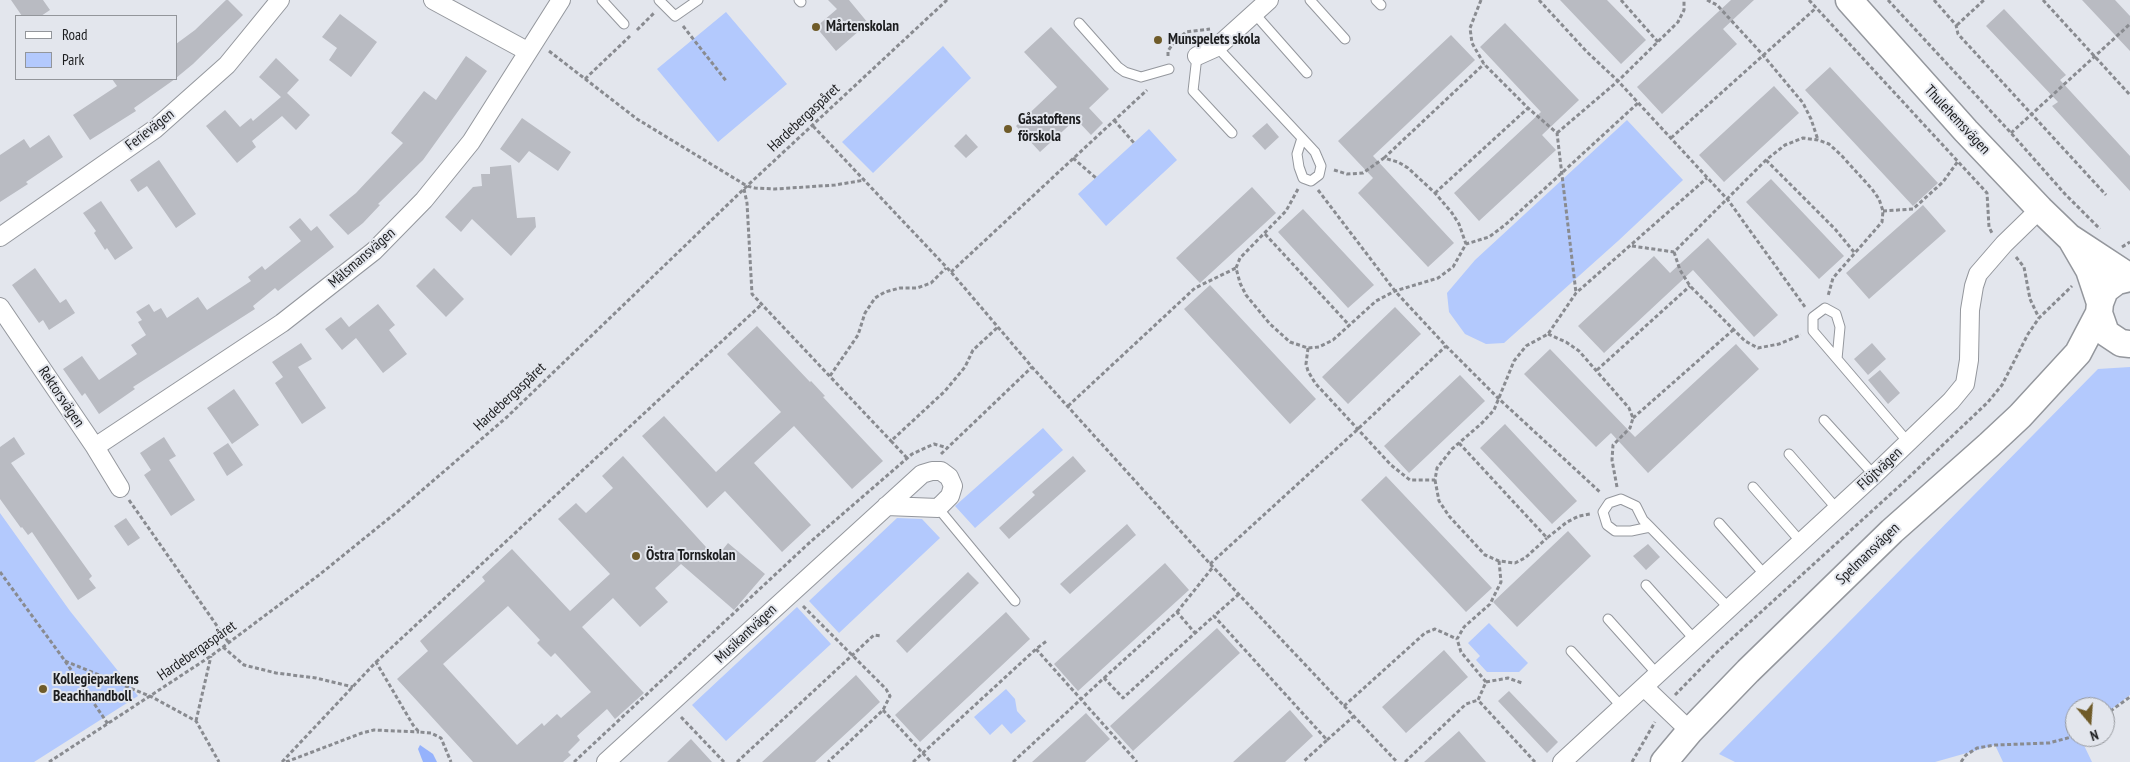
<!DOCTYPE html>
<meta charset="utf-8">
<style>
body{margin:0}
#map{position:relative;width:2130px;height:762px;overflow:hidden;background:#e3e6ed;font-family:"PT Sans Narrow",sans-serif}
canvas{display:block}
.legend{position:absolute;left:15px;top:15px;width:162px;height:65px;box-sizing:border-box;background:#e3e6ed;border:1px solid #93969b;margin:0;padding:6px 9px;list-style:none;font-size:15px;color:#1c1d1f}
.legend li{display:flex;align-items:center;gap:10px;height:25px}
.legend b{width:25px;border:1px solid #93969b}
.north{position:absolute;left:2065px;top:697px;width:50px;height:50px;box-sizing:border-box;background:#e3e6ed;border:1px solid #93969b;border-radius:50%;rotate:162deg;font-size:14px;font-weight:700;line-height:20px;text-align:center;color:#1c1d1f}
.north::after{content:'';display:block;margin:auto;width:18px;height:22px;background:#6f5b29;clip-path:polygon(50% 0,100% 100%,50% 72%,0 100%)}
</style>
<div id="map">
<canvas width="2130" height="762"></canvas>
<ul class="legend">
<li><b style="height:6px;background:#fff"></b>Road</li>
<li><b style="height:14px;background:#b3c9fd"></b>Park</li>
</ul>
<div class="north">N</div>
</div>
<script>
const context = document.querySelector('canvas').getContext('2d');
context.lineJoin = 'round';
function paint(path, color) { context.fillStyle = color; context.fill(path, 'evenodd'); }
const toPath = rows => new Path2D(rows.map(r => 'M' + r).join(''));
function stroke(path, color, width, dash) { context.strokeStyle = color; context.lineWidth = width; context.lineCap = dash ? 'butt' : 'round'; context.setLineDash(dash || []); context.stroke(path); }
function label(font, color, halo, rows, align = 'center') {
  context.font = font + ' "PT Sans Narrow",sans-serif'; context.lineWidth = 4; context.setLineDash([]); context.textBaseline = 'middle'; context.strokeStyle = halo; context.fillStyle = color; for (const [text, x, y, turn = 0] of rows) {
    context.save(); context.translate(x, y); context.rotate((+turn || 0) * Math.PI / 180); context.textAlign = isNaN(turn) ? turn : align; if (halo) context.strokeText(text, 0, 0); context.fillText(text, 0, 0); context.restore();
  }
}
paint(toPath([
 [726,12,787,84,718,142,657,69],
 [943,46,971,78,873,173,842,142],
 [1627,120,1683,180,1618,241,1504,343,1486,344,1465,334,1449,312,1447,293,1475,260],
 [1149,129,1177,160,1106,226,1078,194],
 [2130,367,2130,695,2105,714,2105,707,2075,707,2075,737,2080,737,2092,762,2003,762,1995,745,1935,762,1735,762,1719,754,2098,369],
 [1043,428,1063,450,975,528,955,506],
 [0,513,70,611,138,696,34,762,0,762],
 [897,518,922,519,940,538,839,633,809,601],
 [797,607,831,644,726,741,692,705],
 [1489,623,1528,663,1519,672,1487,672,1476,660,1480,656,1468,643],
 [1006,689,1015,699,1017,711,1026,721,1011,734,1002,724,990,735,974,717]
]), '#b3c9fd');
paint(toPath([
 [420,745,433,754,437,762,423,762,418,749]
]), '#95b2fc');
paint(toPath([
 [11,0,43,0,50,10,41,16,22,16],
 [226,0,228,0,243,15,193,64,176,78,176,44,195,30],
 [828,0,849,0,868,23,836,51,816,27,837,9],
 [1560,0,1607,0,1646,40,1621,64],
 [1731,0,1754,0,1723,29,1737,44,1662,114,1637,87],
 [2082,0,2115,0,2130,16,2130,51],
 [2004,9,2066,75,2060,80,2130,156,2130,191,2052,106,2058,102,1986,26],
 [340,14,377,42,351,77,329,60,337,48,322,37],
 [1505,23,1579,100,1542,135,1556,150,1479,221,1454,193,1541,112,1480,47],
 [1051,27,1109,89,1089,108,1103,123,1091,135,1076,119,1040,152,1016,126,1057,87,1024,52],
 [1451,35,1475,60,1373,156,1454,243,1428,267,1358,193,1373,178,1338,141],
 [466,56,487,71,423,160,378,204,380,205,363,223,348,235,329,215,356,193,403,143,391,133,424,91,436,100],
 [276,58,299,80,287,93,310,115,296,130,282,116,252,141,256,147,237,163,206,126,225,110,240,127,251,118,253,121,281,97,259,77],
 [1830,67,1938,183,1913,206,1805,90],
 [112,79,175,79,134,108,136,111,90,140,73,115,117,86],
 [1774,86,1799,113,1724,182,1699,155],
 [522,118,571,152,558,171,529,151,519,163,500,149],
 [1267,123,1279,137,1265,150,1252,136],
 [966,134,978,147,966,158,954,146],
 [49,135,63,157,26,182,28,184,0,202,0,155,24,139,30,148],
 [159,160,196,214,176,228,147,186,138,192,130,180],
 [511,165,517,218,535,217,536,227,511,256,472,219,461,232,445,217,473,187,482,186,481,174,490,174,490,167],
 [1771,179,1844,256,1819,279,1746,202],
 [1252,187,1276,213,1200,283,1176,258],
 [101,201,133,248,115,260,107,248,105,250,94,233,96,231,83,213],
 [1923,205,1946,231,1869,299,1846,273],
 [1303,209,1374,285,1348,308,1278,232],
 [300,218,311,231,317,226,334,247,278,291,275,288,253,306,255,309,133,387,135,389,99,414,85,393,82,396,63,369,82,356,99,380,137,354,131,345,146,335,138,322,142,320,136,312,149,304,154,312,161,308,167,318,198,297,207,310,251,281,248,277,262,266,265,270,301,241,289,227],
 [1708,238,1778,315,1754,337,1693,270,1604,353,1578,326,1654,256,1670,273],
 [35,268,60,303,66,299,75,313,49,330,43,320,39,323,12,285],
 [434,268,464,299,446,317,416,286],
 [1210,285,1316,399,1290,424,1184,309],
 [378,304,395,325,389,330,407,354,383,373,356,338,342,350,325,329,341,317,349,327],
 [1395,307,1421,334,1348,404,1322,377],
 [757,326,810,382,811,381,825,396,823,397,883,461,852,489,794,426,754,463,811,525,782,552,725,491,707,508,642,436,664,416,716,472,781,412,727,354],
 [301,343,312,359,298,367,326,408,302,424,275,383,283,377,272,362],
 [1872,343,1886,359,1868,375,1854,359],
 [1736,344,1759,369,1648,473,1611,433,1596,447,1524,374,1550,349,1635,437],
 [1880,370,1900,393,1888,404,1868,380],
 [1460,375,1485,401,1409,473,1384,446],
 [234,389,259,425,232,444,207,408],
 [1505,424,1577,501,1552,524,1480,448],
 [14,437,25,454,11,463,92,576,89,579,96,588,78,600,32,532,28,535,22,527,21,528,0,499,0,447],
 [164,437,176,456,169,460,195,500,171,516,144,475,151,470,140,453],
 [228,443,243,465,227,476,213,453],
 [623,456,716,558,728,543,765,574,734,610,681,564,655,588,668,602,640,627,613,598,582,627,644,693,615,719,607,709,577,736,580,740,568,752,571,755,563,762,473,762,397,679,428,651,420,641,485,581,482,577,512,549,570,611,610,574,558,519,576,503,586,513,613,488,602,476],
 [508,606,540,640,537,643,551,657,555,653,591,692,561,718,557,714,544,726,542,723,517,745,443,664],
 [1073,456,1086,471,1009,539,999,528,1035,495,1032,492],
 [1386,476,1492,588,1466,612,1361,500],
 [126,518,140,538,128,546,114,526],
 [1127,524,1136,535,1070,594,1060,584],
 [1568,531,1591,556,1517,627,1493,602],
 [1648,544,1660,557,1646,570,1633,556],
 [1165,563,1189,590,1078,691,1054,664],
 [968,572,979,583,907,653,896,641],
 [1006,612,1030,639,920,742,895,715],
 [1217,628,1240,653,1133,751,1110,726],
 [1444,650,1468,677,1406,733,1382,707],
 [856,675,880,702,864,717,815,762,762,762],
 [1509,691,1558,742,1547,753,1498,701],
 [1290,710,1313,736,1285,762,1233,762],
 [1086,713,1110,739,1085,762,1032,762],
 [1459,731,1486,762,1424,762],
 [691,739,712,762,667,762]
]), '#b9bbc2');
const lane = toPath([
 [602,0,624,24],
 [659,0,675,16,698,0],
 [799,0,801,2],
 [1310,0,1345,39],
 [1376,0,1381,5],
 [1254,13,1307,73],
 [1079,23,1118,67,1125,72,1141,77,1169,69],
 [1217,47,1302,138,1315,152,1321,166,1319,175,1311,181,1303,178,1299,167,1297,154,1302,138],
 [1197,56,1193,91,1232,133],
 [1837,359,1840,327,1836,314,1825,308,1813,317,1813,331,1837,359,1908,442],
 [1824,420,1874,475],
 [1789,454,1837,509],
 [1753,487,1801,542],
 [938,508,1015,601],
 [1719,523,1765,575],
 [1650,527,1631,531,1615,531,1607,525,1603,512,1609,503,1621,499,1636,506,1643,520,1650,527,1729,608],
 [1646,585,1695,640],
 [1608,619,1658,675],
 [1571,651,1622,707]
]);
const street = toPath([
 [433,0,527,51],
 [1197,56,1217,47,1269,0],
 [0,237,155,129,227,65,280,0],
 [0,307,95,447,120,488],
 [95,447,282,323,374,251,424,200,471,142,561,0],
 [1644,687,1690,731],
 [606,762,922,474,932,471,941,471,949,477,953,486,950,496,938,508,886,506],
 [1562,762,1874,475,1951,401,1965,384,1969,360,1970,310,1974,286,1978,274,2004,244,2040,209]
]);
const secondary = toPath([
 [1849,0,1966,131,2040,209,2069,237,2130,277],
 [2071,239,2089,270,2100,303],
 [2130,278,2117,281,2105,290,2100,303,2099,313,2106,333,2121,343,2130,344],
 [1664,762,1690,731,1748,671,1892,531,1989,445,2020,416,2078,353,2099,313]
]);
stroke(lane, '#94979d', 11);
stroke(street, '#94979d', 20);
stroke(secondary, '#94979d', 29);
stroke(toPath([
 [1481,0,1470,28,1472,43,1484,64,1528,108,1557,133,1576,293],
 [1539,0,1587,52,1618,81,1728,200,1805,307],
 [1621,0,1658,42],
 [1707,0,1717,5,1763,55,1803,103,1811,119,1818,140],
 [1809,0,1987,193,1989,227,1992,233],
 [1888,0,2011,133,2065,194,2100,229],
 [1934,0,1956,25,1958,34,2106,195],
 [2043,0,2130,95],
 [1957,25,1984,0],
 [683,26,727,82],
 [637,30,654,13],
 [549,51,637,119,747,186,755,188,775,189,835,185,865,180],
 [1168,56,1168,51,1172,45,1186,32,1210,29],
 [585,79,630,36],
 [1114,120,1134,143],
 [813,126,951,272,1032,367,1213,567,1397,762],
 [1557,133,1618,81,1678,22,1684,10,1684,0],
 [2011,133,2130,24],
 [1671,138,1816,8],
 [1073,158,1096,178],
 [1384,158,1484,64],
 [1766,160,1835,229,1854,252],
 [1334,170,1347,174,1363,173,1384,158,1398,162,1408,168,1435,193,1452,213,1459,224,1466,244],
 [744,189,747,203,752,294,891,441],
 [1298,189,1286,211,1240,258,1236,268,1240,283,1246,295,1270,324,1290,342,1308,348,1319,347,1333,340,1376,301,1395,291,1438,278,1453,267,1466,244,1489,237,1505,225,1638,103],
 [1318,190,1395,291,1446,346,1498,398,1601,493],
 [1435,193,1528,108],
 [1883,211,1913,209,1943,182,1958,161],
 [1265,234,1350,326],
 [1632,246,1674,252,1766,160,1785,145,1803,138,1818,140,1829,144,1841,155,1872,189,1879,199,1883,211,1882,222,1833,278,1828,296],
 [2122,247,2130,242],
 [1674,252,1680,270,1690,286,1745,341,1758,348,1779,344,1801,335],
 [2016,257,2024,267,2030,299,2039,318],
 [951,272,1147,90],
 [1548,334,1566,342,1579,351,1629,408,1633,418,1630,428,1613,445,1612,460,1617,487],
 [1308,348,1306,364,1308,371,1315,383,1391,465,1410,480,1435,480,1437,468,1452,449,1482,423,1494,410,1514,361,1526,346,1548,334,1576,293,1707,178],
 [1597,370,1690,286],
 [830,376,858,335,865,313,875,298,885,292,900,288,917,288,931,283,946,268],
 [1068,406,1195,288,1236,268],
 [1633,418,1733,330],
 [1459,443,1547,538,1567,522,1579,516,1590,514],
 [941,454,1032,367],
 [907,458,891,441,945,391,965,367,973,350,998,327],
 [1435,480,1439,501,1449,516,1485,555,1499,561,1515,563,1525,558,1547,538],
 [129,500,229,643],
 [1499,561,1501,582,1490,604,1464,627,1457,639,1461,652,1486,682,1478,700,1535,762],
 [1210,564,1358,429,1446,346],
 [0,572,65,661,108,724],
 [1239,594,1214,616,1327,740,1303,762],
 [803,606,886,689,890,696,883,710,828,762],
 [1177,612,1213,567],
 [223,647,244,665,276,673,316,678,353,687],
 [1036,649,1137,762],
 [65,661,152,697,196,721,219,762],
 [376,662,762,304],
 [1104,678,1177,612,1195,633],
 [1486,682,1508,678,1522,683],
 [1675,695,1716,653,1905,481,1988,402,2002,385,2028,334,2039,318,2072,286],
 [1344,706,1425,633,1435,629,1457,639],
 [883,710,931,762],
 [2105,715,2130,697],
 [681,717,724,762],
 [196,721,211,656],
 [1327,740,1354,716],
 [49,762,211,656,319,575,398,511,507,417,747,186,947,0],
 [282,762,376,662,413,725,419,732,431,733,441,738,451,762],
 [286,762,362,733,374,730,419,732],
 [574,762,808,544,912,454,934,444,948,448],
 [737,762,874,635,882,636],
 [913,762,1036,649,1048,640],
 [1013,762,1104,678,1123,698,1214,616],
 [1405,762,1466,704,1478,700],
 [1632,762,1655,722],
 [1961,762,1966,755,1977,748,1995,745,2049,743,2075,736]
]), '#898b90', 3, [4, 2.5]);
stroke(lane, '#fff', 9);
stroke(street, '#fff', 18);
stroke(secondary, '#fff', 26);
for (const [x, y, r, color] of [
 [816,27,5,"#6f5b29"],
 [1158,40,5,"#6f5b29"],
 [1008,129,5,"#6f5b29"],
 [636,556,5,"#6f5b29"],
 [43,689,5,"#6f5b29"]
]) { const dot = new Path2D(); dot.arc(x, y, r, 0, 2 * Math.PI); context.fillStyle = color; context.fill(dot); stroke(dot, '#e3e6ed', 2); }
label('bold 15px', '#1c1d1f', '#e3e6ed', [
 ["Mårtenskolan",826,27],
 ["Munspelets skola",1168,40],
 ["Gåsatoftens",1018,120],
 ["förskola",1018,137],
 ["Östra Tornskolan",646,556],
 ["Kollegieparkens",53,680],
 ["Beachhandboll",53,697]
], 'left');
label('15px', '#1c1d1f', '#e3e6ed', [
 ["Hardebergaspåret",804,118,-43],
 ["Thulehemsvägen",1957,120,47],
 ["Ferievägen",150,130,-38],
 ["Målsmansvägen",362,258,-41],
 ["Rektorsvägen",61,397,56],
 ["Hardebergaspåret",510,397,-43],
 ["Flöjtvägen",1880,469,-43],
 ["Spelmansvägen",1868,554,-44],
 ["Musikantvägen",746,634,-43],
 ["Hardebergaspåret",197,651,-35]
]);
</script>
